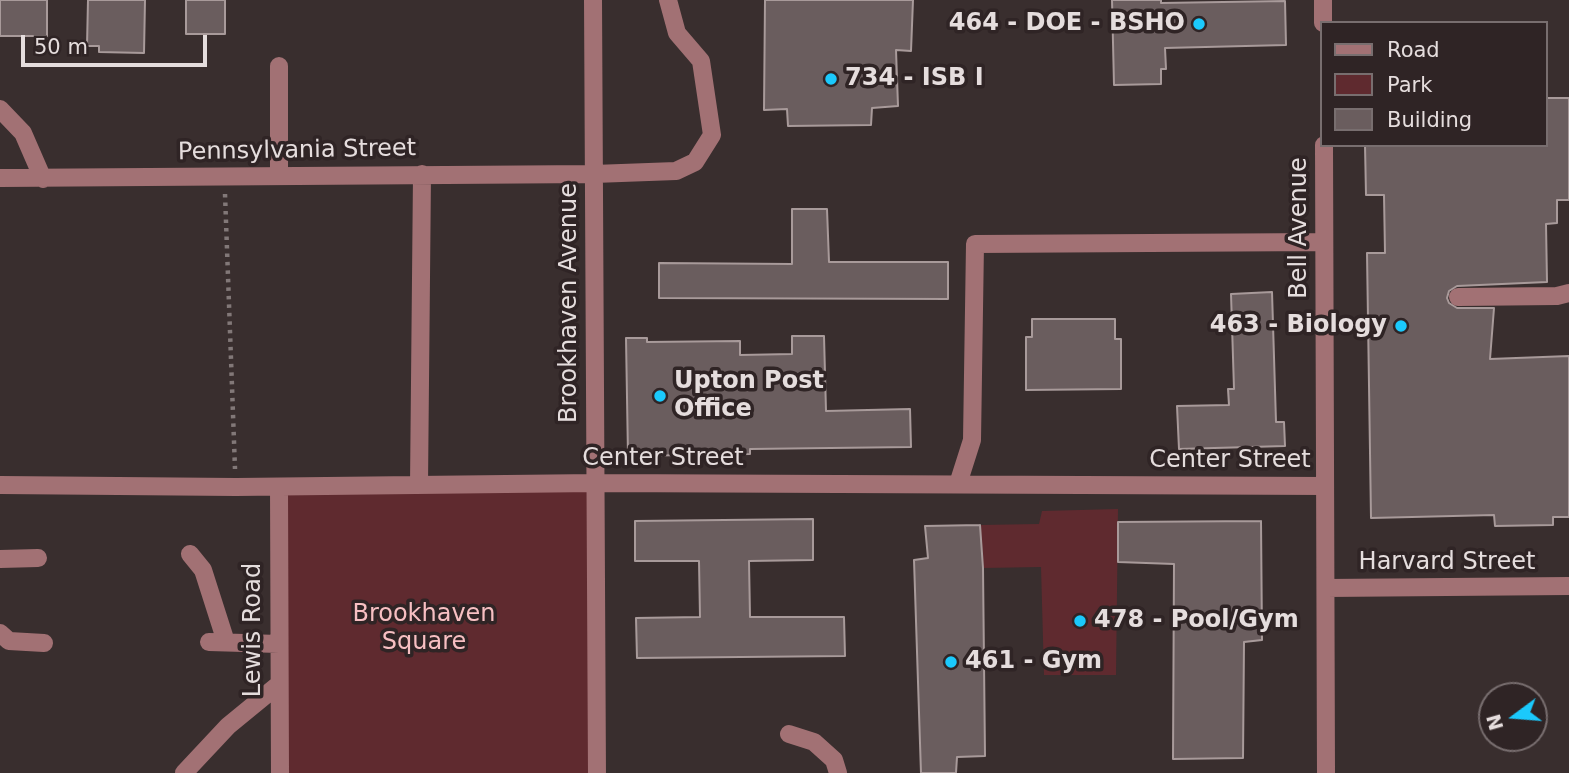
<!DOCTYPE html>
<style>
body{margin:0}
#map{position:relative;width:1569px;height:773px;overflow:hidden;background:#392e2e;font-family:"DejaVu Sans",sans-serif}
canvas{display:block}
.legend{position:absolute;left:1320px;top:21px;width:228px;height:126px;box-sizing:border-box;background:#2f2425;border:2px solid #786e6f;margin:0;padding:9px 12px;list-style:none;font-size:21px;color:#e5dddd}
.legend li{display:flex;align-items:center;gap:14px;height:35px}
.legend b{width:35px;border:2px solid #786e6f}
.north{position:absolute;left:1478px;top:682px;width:70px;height:70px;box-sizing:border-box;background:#2f2425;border:2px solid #786e6f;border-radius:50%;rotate:254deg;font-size:19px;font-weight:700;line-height:28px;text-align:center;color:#e5dddd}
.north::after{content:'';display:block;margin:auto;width:24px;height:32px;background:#1bc9fc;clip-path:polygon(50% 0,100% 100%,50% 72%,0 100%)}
.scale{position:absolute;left:21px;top:35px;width:186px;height:32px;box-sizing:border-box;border:4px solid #e5dddd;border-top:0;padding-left:9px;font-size:21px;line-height:24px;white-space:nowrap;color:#e5dddd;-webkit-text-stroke:5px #2f2425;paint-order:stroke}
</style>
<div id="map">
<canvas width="1569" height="773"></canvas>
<ul class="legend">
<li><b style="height:9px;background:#a27174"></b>Road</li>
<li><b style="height:19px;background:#5f2a2f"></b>Park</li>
<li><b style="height:19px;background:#6a5d5e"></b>Building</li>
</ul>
<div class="north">N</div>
<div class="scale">50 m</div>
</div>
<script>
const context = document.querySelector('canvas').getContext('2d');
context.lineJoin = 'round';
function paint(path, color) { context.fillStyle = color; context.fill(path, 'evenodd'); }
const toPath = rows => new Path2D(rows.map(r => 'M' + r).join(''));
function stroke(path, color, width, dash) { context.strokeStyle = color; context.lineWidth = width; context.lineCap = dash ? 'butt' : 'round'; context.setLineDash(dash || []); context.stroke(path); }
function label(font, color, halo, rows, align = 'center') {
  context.font = font + ' "DejaVu Sans",sans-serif'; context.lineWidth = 7; context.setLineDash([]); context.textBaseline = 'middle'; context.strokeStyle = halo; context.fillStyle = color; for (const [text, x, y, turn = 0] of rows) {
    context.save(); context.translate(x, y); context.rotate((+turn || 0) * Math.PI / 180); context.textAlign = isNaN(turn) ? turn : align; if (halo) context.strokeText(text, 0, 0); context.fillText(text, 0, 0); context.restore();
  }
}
paint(toPath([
 [596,483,597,773,281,773,279,487],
 [1118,509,1116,675,1044,675,1041,567,983,568,980,525,1039,524,1042,511]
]), '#5f2a2f');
const building = toPath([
 [0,0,47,0,47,36,0,36,0,0],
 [88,0,145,0,144,53,99,52,99,46,87,46,88,0],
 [186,0,225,0,225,34,186,34,186,0],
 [765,0,913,0,911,51,896,50,898,106,872,108,871,125,788,126,787,109,764,110,765,0],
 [1112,0,1161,0,1161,3,1285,1,1286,45,1165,48,1166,69,1161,69,1161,84,1114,85,1112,0],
 [1546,98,1569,98,1569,200,1557,200,1557,223,1546,224,1547,282,1457,286,1449,291,1447,298,1449,303,1457,308,1494,308,1490,359,1569,356,1569,517,1553,517,1553,525,1495,526,1494,515,1371,518,1367,253,1385,253,1384,195,1366,195,1365,145,1546,145,1546,98],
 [792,209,827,209,829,262,948,262,948,299,659,298,659,263,792,264,792,209],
 [1272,292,1276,422,1284,422,1285,446,1179,449,1177,406,1229,405,1228,389,1234,389,1231,294,1272,292],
 [1032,319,1115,319,1115,339,1121,339,1121,389,1026,390,1026,337,1032,337,1032,319],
 [792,336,824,336,826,411,910,409,911,447,750,449,750,454,628,456,626,338,647,338,647,342,740,341,740,355,792,354,792,336],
 [813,519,813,560,749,561,750,617,844,617,845,656,637,658,636,618,700,617,699,561,635,561,635,521,813,519],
 [1261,521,1262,640,1244,642,1243,758,1173,759,1174,564,1118,562,1118,522,1261,521],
 [980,525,983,568,985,756,957,757,956,773,921,773,914,560,928,558,925,526,980,525]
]);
paint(building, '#6a5d5e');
stroke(building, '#a89a9a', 2);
stroke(toPath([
 [225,194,235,469]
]), '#827878', 4.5, [3.5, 5]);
stroke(toPath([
 [593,0,597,773],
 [1323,0,1323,23],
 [279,66,279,176],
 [0,109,23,133,43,179],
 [1324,145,1326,773],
 [0,178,594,174,676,171,695,162,712,135,701,61,677,33,668,0],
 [1458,297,1557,296,1569,293],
 [958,484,972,440,975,244,1324,242],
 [0,485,236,487,596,483,1325,486],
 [419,485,422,174],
 [279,487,280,773],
 [190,554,203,570,226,642],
 [0,559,38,558],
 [1326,588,1569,586],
 [0,633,9,641,44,643],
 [209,642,279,644],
 [789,734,814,742,834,760,838,773],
 [184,773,228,726,278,685]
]), '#a27174', 18);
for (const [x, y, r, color] of [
 [1199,24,7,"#1bc9fc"],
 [831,79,7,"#1bc9fc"],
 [1401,326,7,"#1bc9fc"],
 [660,396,7,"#1bc9fc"],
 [1080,621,7,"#1bc9fc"],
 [951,662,7,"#1bc9fc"]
]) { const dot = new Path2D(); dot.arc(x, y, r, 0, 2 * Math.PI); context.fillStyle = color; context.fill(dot); stroke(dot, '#2f2425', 2.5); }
label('bold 24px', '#e5dddd', '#2f2425', [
 ["464 - DOE - BSHO",1185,24,"right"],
 ["734 - ISB I",845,79],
 ["463 - Biology",1387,326,"right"],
 ["Upton Post",674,382],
 ["Office",674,410],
 ["478 - Pool/Gym",1094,621],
 ["461 - Gym",965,662]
], 'left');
label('24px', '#e5dddd', '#2f2425', [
 ["Pennsylvania Street",297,151,-1],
 ["Bell Avenue",1300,228,-90],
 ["Brookhaven Avenue",570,303,-90],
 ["Center Street",663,459],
 ["Center Street",1230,461],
 ["Harvard Street",1447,563],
 ["Lewis Road",254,630,-90]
]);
label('24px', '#f7bfc2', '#2f2425', [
 ["Brookhaven",424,615],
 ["Square",424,643]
]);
</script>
